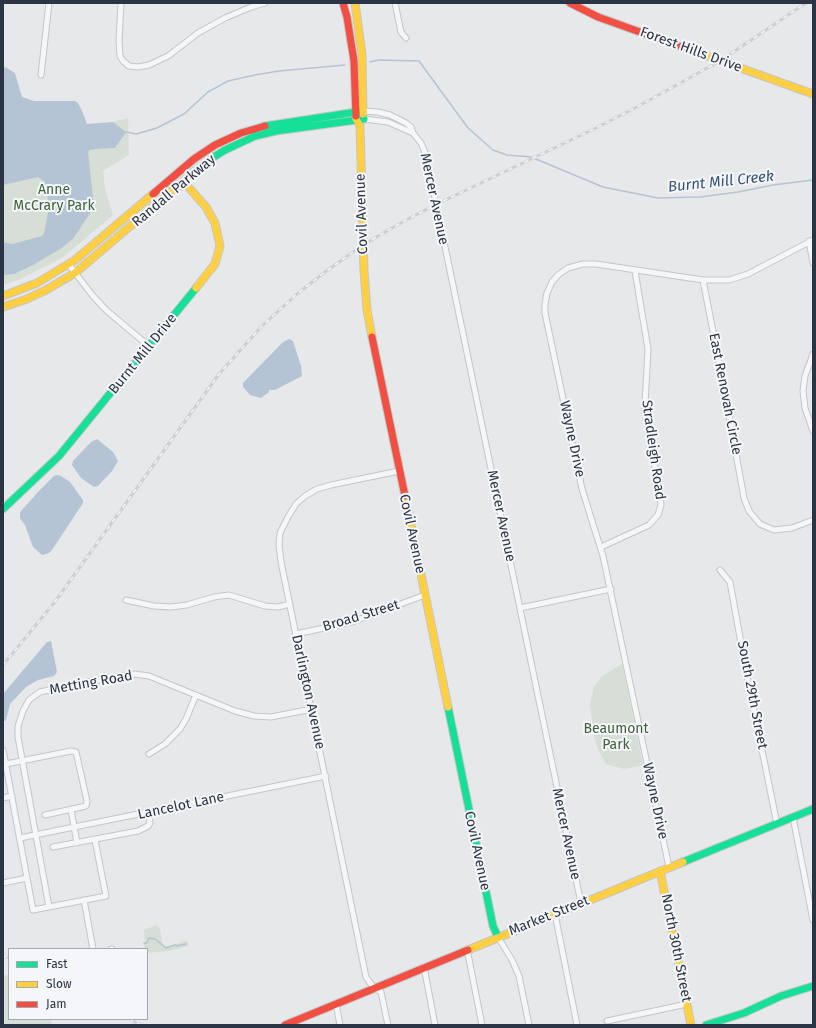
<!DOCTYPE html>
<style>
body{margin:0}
#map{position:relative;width:816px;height:1028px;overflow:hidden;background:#e6e8ea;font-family:"Fira Sans",sans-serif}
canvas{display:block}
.frame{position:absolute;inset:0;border:4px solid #2b3445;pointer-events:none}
.legend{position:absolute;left:8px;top:948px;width:140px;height:72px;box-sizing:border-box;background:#f4f6f9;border:1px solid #a4a8b1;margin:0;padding:5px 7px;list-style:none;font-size:12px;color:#2b3445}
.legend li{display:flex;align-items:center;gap:8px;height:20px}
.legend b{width:20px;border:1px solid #a4a8b1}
</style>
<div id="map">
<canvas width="816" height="1028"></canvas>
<div class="frame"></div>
<ul class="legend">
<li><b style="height:5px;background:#16e098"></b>Fast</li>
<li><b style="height:5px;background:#ffcf43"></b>Slow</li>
<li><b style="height:5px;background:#f24e42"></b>Jam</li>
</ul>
</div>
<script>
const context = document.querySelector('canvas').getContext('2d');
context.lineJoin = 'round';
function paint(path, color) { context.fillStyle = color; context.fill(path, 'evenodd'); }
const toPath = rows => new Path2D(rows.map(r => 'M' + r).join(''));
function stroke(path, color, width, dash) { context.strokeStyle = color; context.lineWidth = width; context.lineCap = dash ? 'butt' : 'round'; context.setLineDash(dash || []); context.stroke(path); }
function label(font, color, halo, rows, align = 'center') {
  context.font = font + ' "Fira Sans",sans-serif'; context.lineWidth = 4; context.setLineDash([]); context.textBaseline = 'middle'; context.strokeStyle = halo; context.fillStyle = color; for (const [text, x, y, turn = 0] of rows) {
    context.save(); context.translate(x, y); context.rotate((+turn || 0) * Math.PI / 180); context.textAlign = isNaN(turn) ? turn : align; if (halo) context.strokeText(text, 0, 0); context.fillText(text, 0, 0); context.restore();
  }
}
paint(toPath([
 [128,118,129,155,103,171,105,189,113,215,62,258,20,279,3,285,3,152],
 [622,664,643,765,624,769,606,764,598,749,594,737,590,704,594,687,602,676],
 [157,925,160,929,162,942,164,945,167,946,179,943,186,941,188,943,188,946,169,951,147,953,147,949,145,949,143,942,145,941,144,930],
 [9,974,9,1019,53,1019,50,1025,3,1025,3,976,8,975]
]), '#d6ded6');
paint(toPath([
 [5,67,15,73,22,97,34,101,75,101,78,103,82,111,87,124,113,122,126,132,115,148,96,149,90,150,88,152,94,207,73,239,60,249,33,265,14,274,4,275,3,275,3,242,12,244,42,236,44,233,49,208,46,186,44,181,38,177,3,185,3,125,4,113,3,103,3,69],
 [289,339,293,341,301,366,302,376,275,390,269,390,269,392,261,398,250,395,243,387,243,383,283,342],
 [97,439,113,452,118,461,112,471,98,486,94,487,81,478,72,465,73,461,91,442],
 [57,475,61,476,70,482,83,500,83,503,52,550,49,553,42,555,33,547,25,525,20,518,20,513,21,511,38,492,54,476],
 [51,641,57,672,54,676,38,680,26,687,10,704,6,720,3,722,3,694,47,642]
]), '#b4c4d5');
stroke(toPath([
 [370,62,379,60,419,61,468,128,493,150,507,155,531,157,603,187,658,198,700,197,738,192,773,185,813,180],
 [126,132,136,134,157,128,184,114,208,92,228,81,255,75,279,71,345,65],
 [144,943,147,943,149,938,155,939,166,948,175,945,177,946,186,944]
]), '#b4c4d5', 1.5);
const street = toPath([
 [121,3,119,41,120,56,123,61,129,66,138,67,149,65,168,56,198,33,225,18,251,7,265,3],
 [395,3,401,32,406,38],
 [41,75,49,3],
 [363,111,378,112,390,115,406,123,411,127,413,133,421,143,426,155,581,903],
 [364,119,388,122,413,133],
 [809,241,813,263],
 [69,265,93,296,106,310,150,347],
 [703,280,725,393,744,498,749,511,760,524,774,530,792,528,813,520],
 [813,354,805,376,803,391,805,408,813,431],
 [601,547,649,525,658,515,661,505,659,489,645,412,645,404,648,349,635,271],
 [720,570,730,582,746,671,777,824],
 [126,600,154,606,171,607,187,605,214,597,229,595,265,606,278,607,290,604],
 [520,608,611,589],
 [296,634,352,622,425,595],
 [3,750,33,910,106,896,95,840],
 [149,754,165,744,180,729,186,719,196,695],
 [6,764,71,751,76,752,87,801,86,806,45,815],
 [3,798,12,796],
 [71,810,77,843],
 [793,817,813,920],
 [20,838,326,776],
 [53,847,138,831,148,826,150,823,149,813],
 [669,867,603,556,582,489,545,313,545,304,547,293,552,282,558,275,568,268,583,264,596,264,703,280,729,280,748,274,813,240],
 [3,883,27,878],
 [84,900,93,949],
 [49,907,18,737,18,726,23,711,29,700,40,692,86,682,134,674,149,676,235,711,254,716,271,717,312,709],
 [555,914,577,1025],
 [498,937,512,960,519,976,529,1025],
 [111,949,112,949],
 [467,949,482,1025],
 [424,967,435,1025],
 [336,1004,340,1025],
 [607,1021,687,1004],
 [388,1025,381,992,374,988,366,977,281,562,279,545,280,533,288,517,296,504,305,496,317,489,331,485,399,471]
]);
const fast = toPath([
 [265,126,363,111],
 [194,172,209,160,225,150,255,136,276,131,364,119],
 [3,509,59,456,196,288],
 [448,707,493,926,498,937],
 [683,862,813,809],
 [706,1025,744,1013,781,996,813,986]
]);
const slow = toPath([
 [355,3,362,54,363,114],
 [693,51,813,94],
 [356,119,360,126,364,271,367,310,372,337],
 [183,181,206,207,215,223,220,246,215,264,196,288],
 [3,296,37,283,75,260,153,194],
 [3,307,27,299,46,290,75,273,194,172],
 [405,496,448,707],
 [660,871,691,1025],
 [468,950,683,862]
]);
const jam = toPath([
 [343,3,347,17,354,61,356,116],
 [570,3,598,17,693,51],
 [153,194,194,159,215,145,241,133,265,126],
 [372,337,405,496],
 [285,1025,468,950]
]);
stroke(street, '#c4c6c8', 7);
stroke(fast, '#c4c6c8', 9);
stroke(slow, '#c4c6c8', 9);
stroke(jam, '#c4c6c8', 9);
stroke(street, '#f5f6f7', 5);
stroke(fast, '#16e098', 7);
stroke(slow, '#ffcf43', 7);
stroke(jam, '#f24e42', 7);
const rail = toPath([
 [3,665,54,603,219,374,262,326,297,294,325,272,363,245,397,225,435,205,594,129,635,108,720,61,806,3],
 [3,955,9,958],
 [129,1019,141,1025]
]);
stroke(rail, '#cecfd2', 3);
stroke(rail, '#f4f6f9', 1.5, [4.5]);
label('14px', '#2b3445', '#f4f6f9', [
 ["Forest Hills Drive",691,50,20],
 ["Randall Parkway",174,191,-40],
 ["Mercer Avenue",434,199,78],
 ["Covil Avenue",362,214,-92],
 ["Burnt Mill Drive",143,354,-51],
 ["East Renovah Circle",725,394,79],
 ["Wayne Drive",572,439,78],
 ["Stradleigh Road",653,450,82],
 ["Mercer Avenue",501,516,78],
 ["Covil Avenue",412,534,78],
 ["Broad Street",361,616,-17],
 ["Metting Road",91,683,-10],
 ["Darlington Avenue",308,692,78],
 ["South 29th Street",752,695,79],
 ["Wayne Drive",655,801,78],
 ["Lancelot Lane",181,806,-12],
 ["Mercer Avenue",566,834,78],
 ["Covil Avenue",477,851,78],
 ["Market Street",549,916,-22],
 ["North 30th Street",676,948,79]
]);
label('14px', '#3f6138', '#f4f6f9', [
 ["Anne",54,190],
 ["McCrary Park",54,206],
 ["Beaumont",616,729],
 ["Park",616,745]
]);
label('italic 15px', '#34527a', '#f4f6f9', [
 ["Burnt Mill Creek",721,182,-6]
]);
</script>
